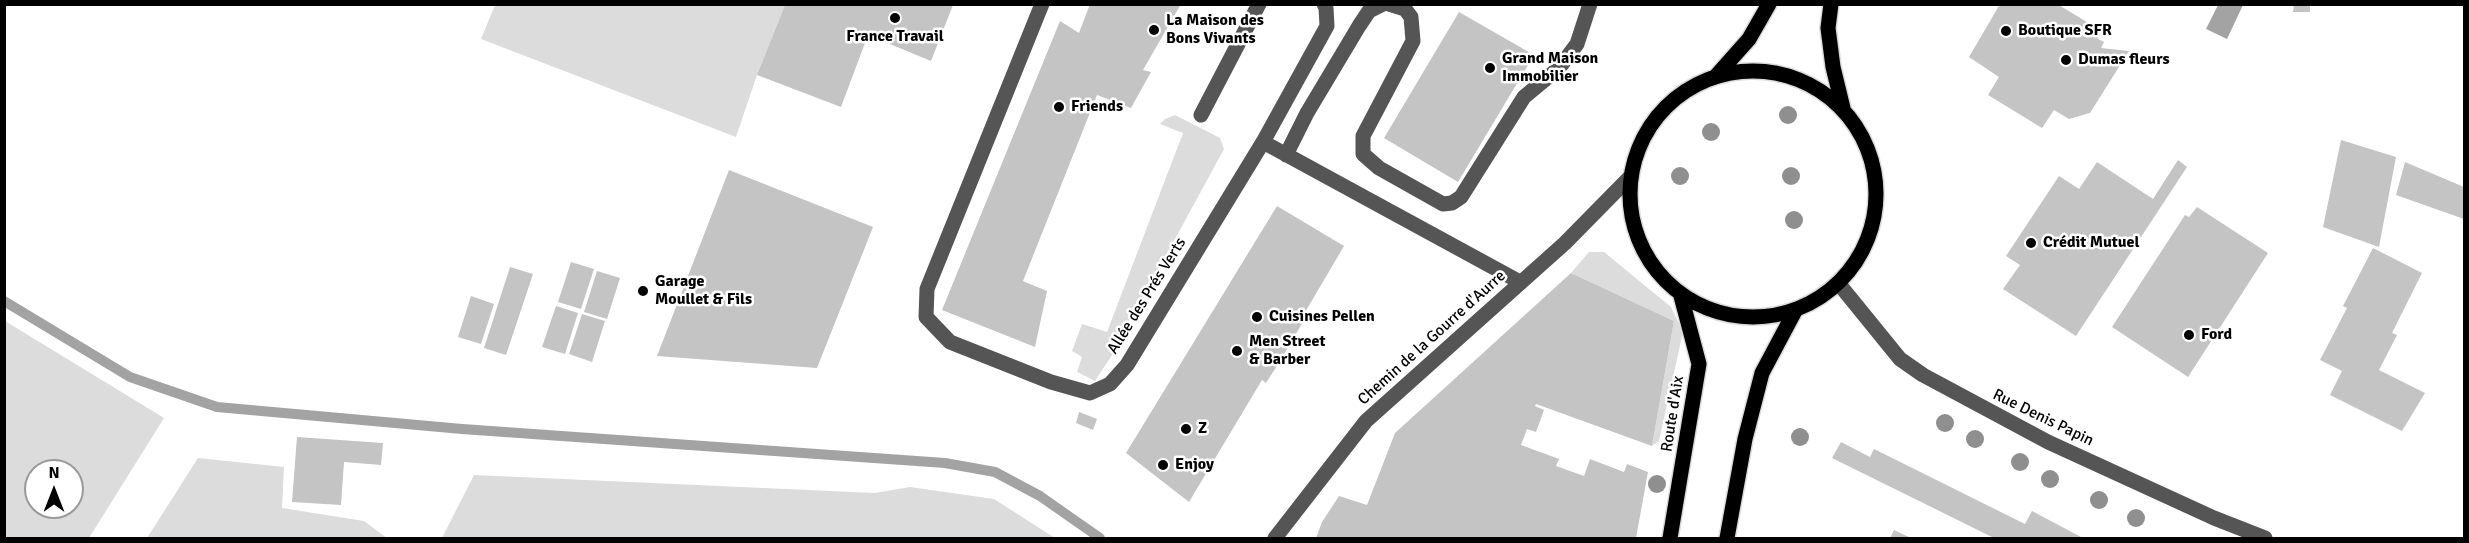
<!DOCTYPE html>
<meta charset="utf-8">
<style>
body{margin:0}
#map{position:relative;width:2469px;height:543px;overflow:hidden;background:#fff;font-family:Signika,sans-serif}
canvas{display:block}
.frame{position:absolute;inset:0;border:6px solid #000;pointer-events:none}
.north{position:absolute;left:24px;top:459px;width:60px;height:60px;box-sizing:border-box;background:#fff;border:2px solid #999;border-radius:50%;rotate:0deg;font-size:16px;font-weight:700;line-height:24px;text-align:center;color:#000}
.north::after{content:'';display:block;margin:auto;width:21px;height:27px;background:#000;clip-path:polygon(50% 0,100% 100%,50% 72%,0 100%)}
</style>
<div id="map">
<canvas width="2469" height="543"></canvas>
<div class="frame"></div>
<div class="north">N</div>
</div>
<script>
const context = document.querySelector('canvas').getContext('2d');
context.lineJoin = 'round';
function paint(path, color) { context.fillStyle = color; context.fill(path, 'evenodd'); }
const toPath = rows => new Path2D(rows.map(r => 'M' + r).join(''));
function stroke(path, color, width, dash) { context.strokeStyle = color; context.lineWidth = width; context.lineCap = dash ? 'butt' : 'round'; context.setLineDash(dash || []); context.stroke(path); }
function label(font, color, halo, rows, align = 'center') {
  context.font = font + ' Signika,sans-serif'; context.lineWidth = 5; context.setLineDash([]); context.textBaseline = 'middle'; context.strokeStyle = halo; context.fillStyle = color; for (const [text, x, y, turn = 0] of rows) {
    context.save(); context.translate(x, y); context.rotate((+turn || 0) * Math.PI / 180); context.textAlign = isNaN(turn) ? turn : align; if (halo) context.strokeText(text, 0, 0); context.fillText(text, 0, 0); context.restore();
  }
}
paint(toPath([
 [495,5,496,4,785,5,757,75,736,137,481,39],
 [1175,115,1220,138,1224,149,1112,355,1095,381,1077,372,1082,357,1072,351,1082,324,1107,332,1183,133,1160,124,1165,119],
 [1589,252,1604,252,1671,307,1683,332,1659,441,1652,446,1674,321,1571,273],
 [5,321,164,418,89,538,5,538],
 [36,471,72,471,72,507,36,507],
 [198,458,284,467,282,508,364,521,387,538,147,538],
 [474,475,875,493,910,487,994,499,1055,538,442,538]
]), '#dcdcdc');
paint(toPath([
 [2218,5,2243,5,2227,39,2206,29]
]), '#a3a3a3');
stroke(toPath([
 [4,301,130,377,217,407,462,429,945,463,995,472,1040,496,1100,538]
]), '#a3a3a3', 10);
paint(toPath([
 [1090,4,1181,4,1143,70,1151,72,1131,108,1097,95,1023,281,1047,291,1035,347,942,310,1060,21,1079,33],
 [2000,4,2057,4,2102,31,2098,39,2104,42,2101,48,2129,51,2090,113,2069,119,2054,110,2042,128,1988,95,1999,77,1969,57],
 [2294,4,2310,4,2310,12,2293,12],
 [785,5,953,5,931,61,868,35,841,107,757,75],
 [1459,12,1534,55,1458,182,1384,138],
 [2341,140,2396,157,2379,247,2323,227],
 [2178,160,2187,167,2076,336,2003,289,2020,265,2006,256,2059,176,2079,189,2097,162,2153,199],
 [2405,162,2464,187,2464,219,2396,195],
 [729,170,873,227,817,368,657,356],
 [1277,206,1344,246,1304,314,1307,315,1280,361,1266,383,1262,380,1189,502,1126,453],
 [2197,207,2268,253,2188,377,2112,327,2185,215,2189,217],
 [2373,248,2422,273,2392,333,2397,335,2379,370,2425,393,2402,431,2330,395,2342,371,2320,360,2347,308,2343,306],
 [571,262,594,269,581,309,558,302],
 [510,267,533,274,506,355,484,348],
 [597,271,620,278,607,319,584,312],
 [1571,273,1674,321,1652,446,1536,404,1535,406,1544,410,1536,432,1527,429,1521,445,1559,459,1556,466,1584,476,1590,459,1624,472,1627,464,1648,472,1636,538,1316,538,1322,522,1339,496,1367,505,1395,433],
 [471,296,494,304,481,344,458,337],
 [556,306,578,313,565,354,542,347],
 [582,314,605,321,592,362,569,354],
 [1079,412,1097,419,1093,430,1076,423],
 [297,437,383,443,381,465,344,462,341,505,292,502],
 [1841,442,1870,457,1874,449,2025,524,2032,511,2083,538,1994,538,1832,458],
 [1894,530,1911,538,1890,538]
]), '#c4c4c4');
const major = toPath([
 [1831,4,1828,28,1833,67,1843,108],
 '1630 194a123 123 0 1 1 246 0a123 123 0 1 1-246 0Z',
 [1717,75,1749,39,1769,4],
 [1670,538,1699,364,1681,296],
 [1727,538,1745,439,1762,373,1795,311]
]);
stroke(major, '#dbdbdb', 18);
stroke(toPath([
 [1042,4,927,289,926,317,950,342,1051,382,1090,393,1110,384,1127,365,1263,142,1327,26,1326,8,1324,4],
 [1389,4,1405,9,1411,17,1413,41,1363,136,1363,154,1379,168,1443,204,1452,203,1461,197,1524,97,1559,68,1577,44,1590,4],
 [1201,115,1259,4],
 [1263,142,1520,282],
 [1286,155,1307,113,1359,26,1369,11,1383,4],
 [1839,284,1900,359,1923,375,2048,442,2214,518,2265,538],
 [1275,538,1366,421,1565,243,1629,178]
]), '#555', 15);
stroke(major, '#000', 15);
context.fillStyle = '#8f8f8f';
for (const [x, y] of [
 [1788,115],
 [1711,132],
 [1680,176],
 [1791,176],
 [1794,220],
 [1945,423],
 [1800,437],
 [1975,439],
 [2020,462],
 [2050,479],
 [1657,484],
 [2099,500],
 [2136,518]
]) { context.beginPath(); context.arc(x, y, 9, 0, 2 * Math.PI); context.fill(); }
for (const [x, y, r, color] of [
 [895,18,6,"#000"],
 [1154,30,6,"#000"],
 [2006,31,6,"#000"],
 [2066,60,6,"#000"],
 [1490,68,6,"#000"],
 [1059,107,6,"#000"],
 [2031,243,6,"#000"],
 [643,291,6,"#000"],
 [1257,317,6,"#000"],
 [2189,335,6,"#000"],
 [1237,351,6,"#000"],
 [1186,429,6,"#000"],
 [1163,465,6,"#000"]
]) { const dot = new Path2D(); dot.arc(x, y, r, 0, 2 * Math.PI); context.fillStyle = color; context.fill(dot); stroke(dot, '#fff', 2); }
label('bold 16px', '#000', '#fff', [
 ["La Maison des",1166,21],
 ["Bons Vivants",1166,39],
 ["Boutique SFR",2018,31],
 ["France Travail",895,37,"center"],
 ["Grand Maison",1502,59],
 ["Immobilier",1502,77],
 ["Dumas fleurs",2078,60],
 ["Friends",1071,107],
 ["Crédit Mutuel",2043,243],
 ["Garage",655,282],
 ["Moullet & Fils",655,300],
 ["Cuisines Pellen",1269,317],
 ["Ford",2201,335],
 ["Men Street",1249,342],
 ["& Barber",1249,360],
 ["Z",1198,429],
 ["Enjoy",1175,465]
], 'left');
label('16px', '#000', '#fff', [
 ["Allée des Prés Verts",1147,296,-58],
 ["Chemin de la Gourre d'Aurre",1432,338,-42],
 ["Route d'Aix",1673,414,-81],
 ["Rue Denis Papin",2043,418,26]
]);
</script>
